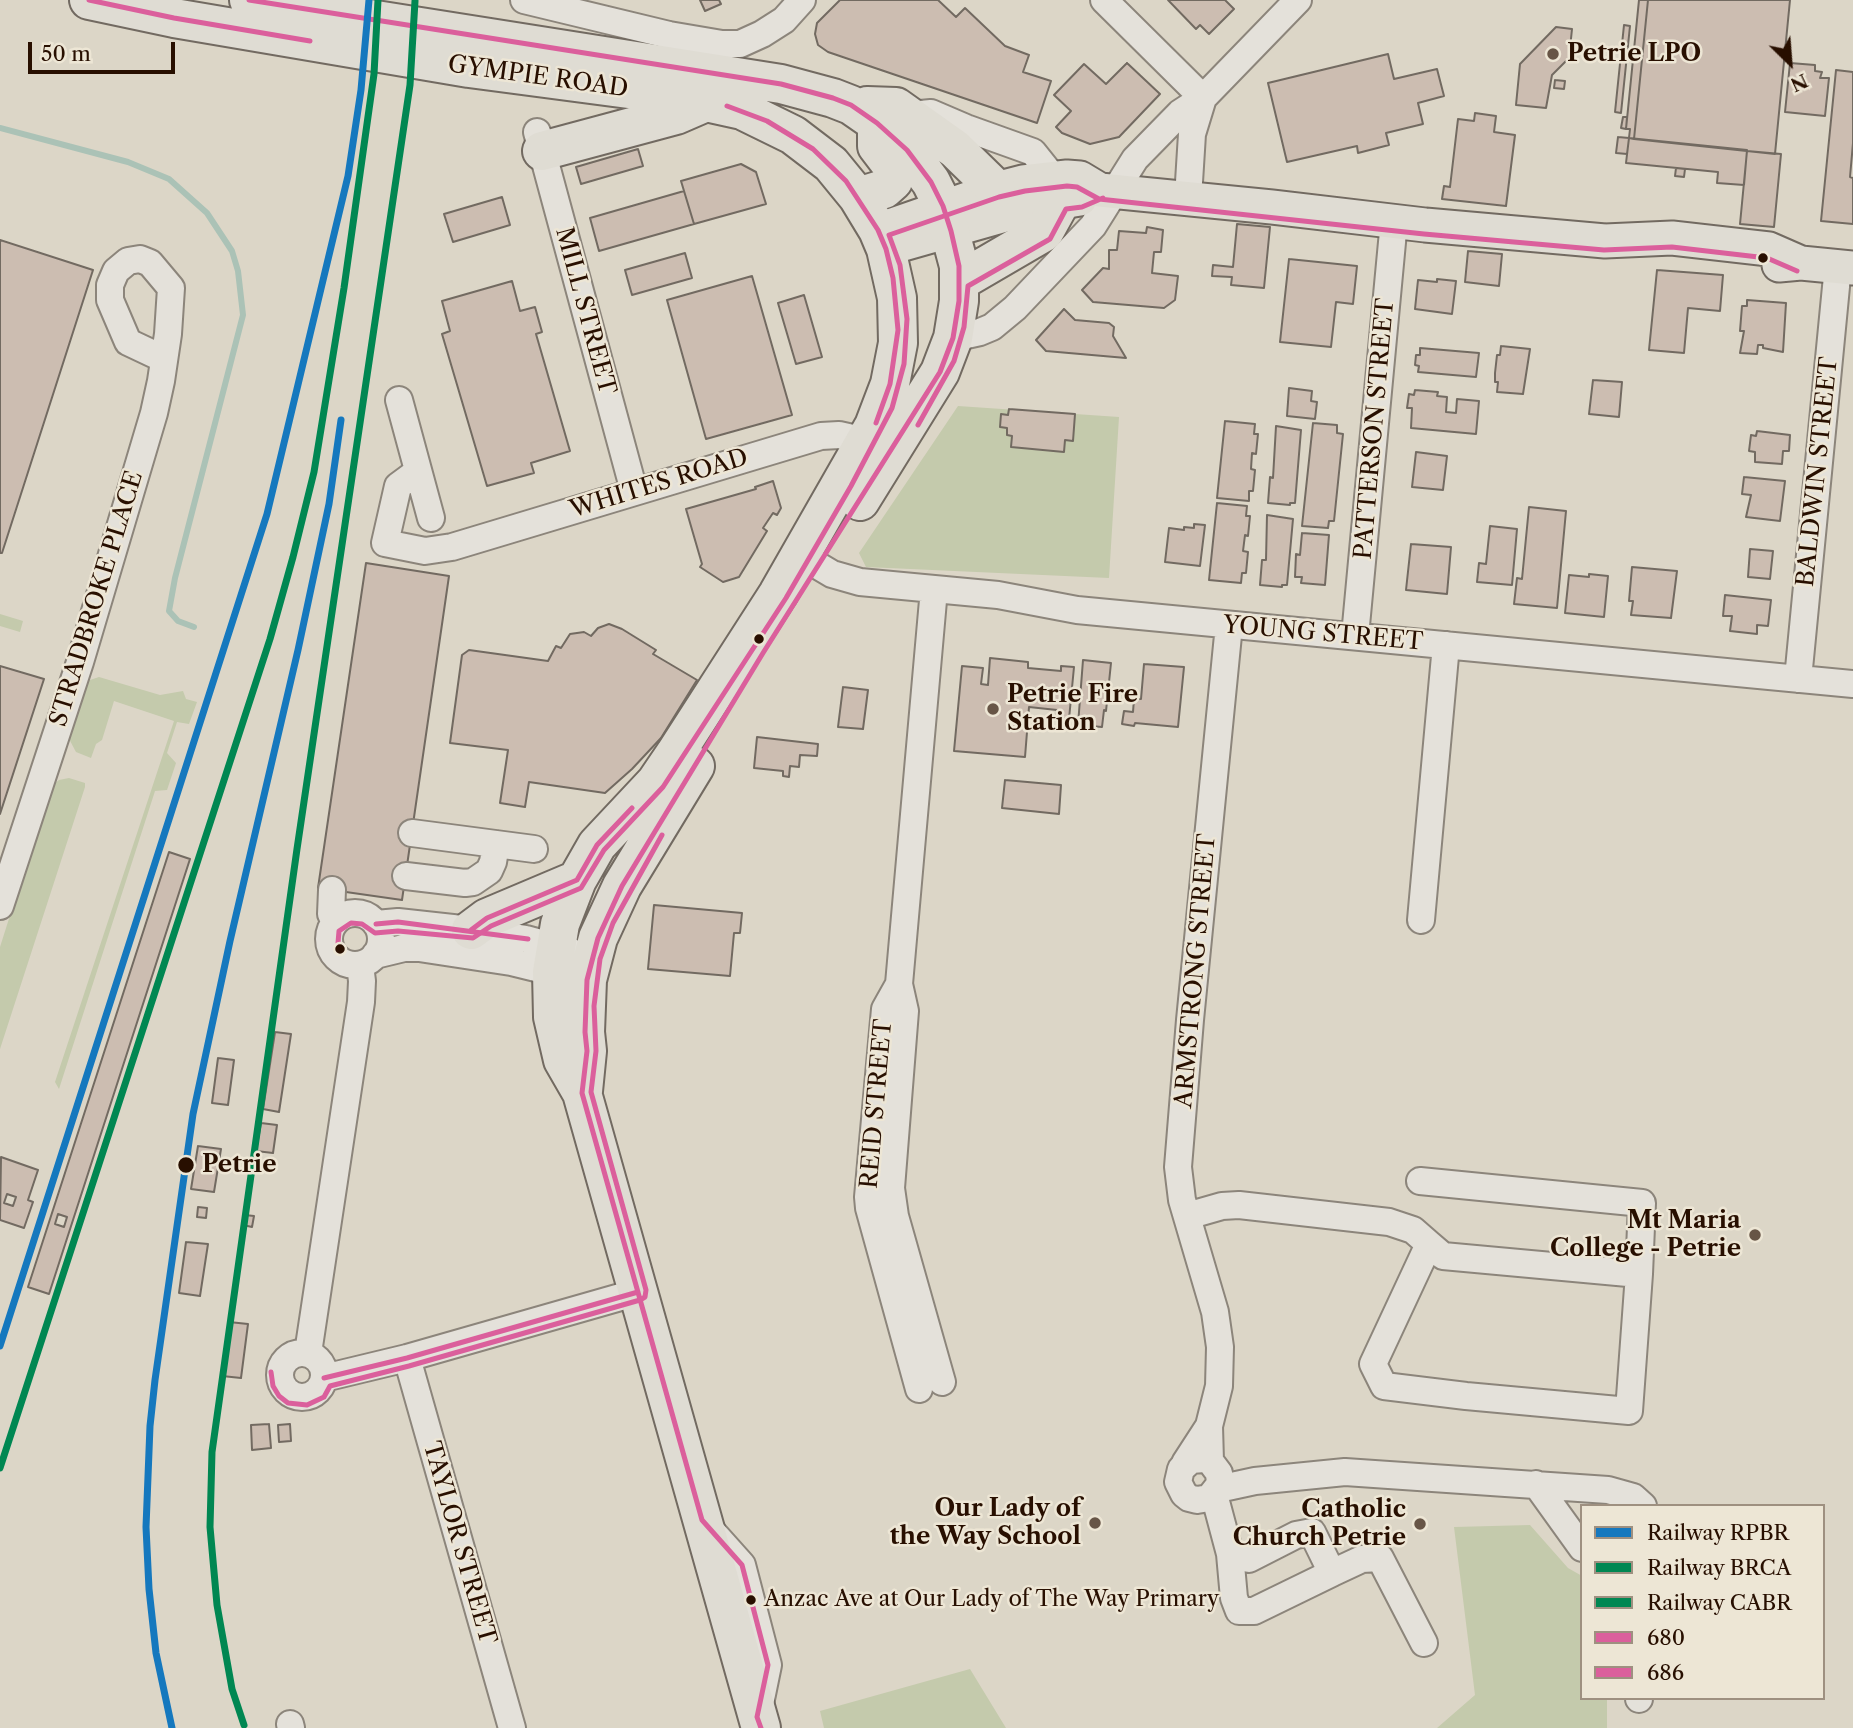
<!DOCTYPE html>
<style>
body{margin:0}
#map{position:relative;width:1853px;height:1728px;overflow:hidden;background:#dcd6c7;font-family:"Libre Caslon Text",serif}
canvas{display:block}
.legend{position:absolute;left:1580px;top:1504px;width:245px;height:196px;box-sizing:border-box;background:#ede6d5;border:2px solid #9e9080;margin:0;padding:9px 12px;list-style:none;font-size:21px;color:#280f00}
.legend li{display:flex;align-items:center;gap:14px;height:35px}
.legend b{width:35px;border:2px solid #9e9080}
.north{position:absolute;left:1755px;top:28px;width:70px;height:70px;-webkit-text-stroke:5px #ede6d5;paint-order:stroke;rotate:155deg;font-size:19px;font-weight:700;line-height:28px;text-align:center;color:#280f00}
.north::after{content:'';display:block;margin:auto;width:24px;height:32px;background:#280f00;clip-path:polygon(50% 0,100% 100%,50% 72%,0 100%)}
.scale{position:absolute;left:28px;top:42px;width:147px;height:32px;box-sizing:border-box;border:4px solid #280f00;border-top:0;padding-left:9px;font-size:21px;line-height:24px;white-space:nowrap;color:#280f00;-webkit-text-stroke:5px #ede6d5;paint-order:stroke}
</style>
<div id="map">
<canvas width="1853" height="1728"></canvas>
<ul class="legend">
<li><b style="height:9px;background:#1578be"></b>Railway RPBR</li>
<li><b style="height:9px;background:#008752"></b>Railway BRCA</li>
<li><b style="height:9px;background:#008752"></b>Railway CABR</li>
<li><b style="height:9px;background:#db5f9c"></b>680</li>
<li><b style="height:9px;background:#db5f9c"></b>686</li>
</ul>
<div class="north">N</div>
<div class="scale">50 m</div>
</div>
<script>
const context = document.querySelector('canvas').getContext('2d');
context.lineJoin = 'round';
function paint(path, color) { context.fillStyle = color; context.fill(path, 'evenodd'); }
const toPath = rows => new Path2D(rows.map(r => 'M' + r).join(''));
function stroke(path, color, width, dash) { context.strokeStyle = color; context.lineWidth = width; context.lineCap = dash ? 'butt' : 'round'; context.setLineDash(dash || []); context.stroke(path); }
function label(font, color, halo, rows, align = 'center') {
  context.font = font + ' "Libre Caslon Text",serif'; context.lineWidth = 5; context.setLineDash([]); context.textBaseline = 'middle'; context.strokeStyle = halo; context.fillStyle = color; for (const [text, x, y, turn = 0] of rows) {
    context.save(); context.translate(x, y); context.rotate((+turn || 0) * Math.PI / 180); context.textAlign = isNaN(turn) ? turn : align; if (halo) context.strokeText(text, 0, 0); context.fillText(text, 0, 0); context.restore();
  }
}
paint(toPath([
 [958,406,1119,417,1109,578,866,567,859,553],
 [0,614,23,621,20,632,0,626],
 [99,677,160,695,183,691,186,699,197,702,189,724,177,722,167,753,176,763,167,790,155,791,59,1089,55,1082,174,721,114,701,102,740,96,744,91,758,76,752,68,737,84,682],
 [69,778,85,783,85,787,0,1049,0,947,51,786,59,780],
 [1530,1525,1568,1568,1582,1576,1582,1698,1607,1698,1607,1728,1437,1728,1475,1695,1454,1527],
 [970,1669,1006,1728,824,1728,820,1711]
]), '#c4caac');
stroke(toPath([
 [0,128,128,162,169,179,207,213,232,251,238,271,243,315,175,578,169,611,178,621,194,627]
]), '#abc2b6', 6);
const building = toPath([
 [700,0,719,0,721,4,705,11,700,0],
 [840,0,938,0,956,17,965,8,1005,46,1029,55,1023,72,1051,81,1037,123,828,52,818,45,815,34,817,23,840,0],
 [1168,0,1225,0,1234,9,1209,34,1200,25,1196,29,1168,0],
 [1639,0,1648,0,1634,139,1629,138,1630,129,1626,129,1639,0],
 [1648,0,1790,0,1775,154,1634,139,1648,0],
 [1624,25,1630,26,1621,113,1615,112,1624,25],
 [1556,27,1572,29,1569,58,1552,75,1546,108,1516,105,1520,64,1556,27],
 [1388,54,1394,79,1437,69,1444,96,1418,103,1423,124,1386,133,1389,145,1358,153,1357,146,1287,162,1268,83,1388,54],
 [1127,63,1160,94,1119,137,1090,144,1062,133,1056,127,1071,111,1054,95,1084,64,1106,84,1127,63],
 [1790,63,1815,65,1815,71,1822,72,1820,78,1829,78,1825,116,1785,112,1790,63],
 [1836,70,1853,72,1853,143,1850,177,1853,178,1853,224,1821,221,1836,70],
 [1555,80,1565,81,1564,89,1554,88,1555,80],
 [1475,113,1496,116,1494,132,1515,135,1506,206,1442,199,1444,186,1450,187,1458,119,1474,121,1475,113],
 [1623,117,1627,117,1626,129,1621,128,1623,117],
 [1618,137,1629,138,1627,154,1616,153,1618,137],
 [1629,138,1747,150,1744,185,1717,183,1718,172,1626,163,1629,138],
 [638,149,643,166,581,184,576,167,638,149],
 [1747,151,1781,154,1774,227,1740,224,1747,151],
 [741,164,756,172,766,204,694,224,681,181,741,164],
 [1676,168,1685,169,1684,177,1675,176,1676,168],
 [684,191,694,224,599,251,590,218,684,191],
 [502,197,510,225,453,242,444,214,502,197],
 [1237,224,1270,227,1264,288,1231,285,1232,277,1212,276,1213,265,1233,267,1237,224],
 [1147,227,1163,230,1161,252,1154,252,1152,273,1178,276,1175,300,1164,308,1093,302,1082,290,1103,268,1109,269,1109,250,1117,250,1119,231,1146,233,1147,227],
 [0,240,93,270,2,553,0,553,0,240],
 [1468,251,1502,254,1499,286,1465,282,1468,251],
 [685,253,692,278,632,295,625,270,685,253],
 [1289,259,1357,266,1353,304,1336,302,1331,347,1280,342,1289,259],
 [1657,270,1723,275,1720,311,1688,308,1684,353,1649,350,1657,270],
 [752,276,792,415,706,439,667,300,752,276],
 [1437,279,1456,281,1452,314,1415,309,1418,280,1437,282,1437,279],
 [512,281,520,311,535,307,542,332,536,334,570,451,531,463,534,473,487,486,442,334,450,331,442,301,512,281],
 [804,295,822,357,796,364,778,303,804,295],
 [1747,300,1786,303,1783,352,1763,348,1763,345,1758,345,1757,354,1740,353,1744,331,1740,331,1742,306,1747,306,1747,300],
 [1064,309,1075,320,1109,323,1114,327,1113,336,1126,358,1046,351,1036,340,1064,309],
 [1501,346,1530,349,1523,394,1497,392,1498,382,1495,382,1495,373,1497,355,1500,355,1501,346],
 [1420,348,1479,353,1476,377,1418,372,1419,366,1415,365,1416,355,1420,355,1420,348],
 [1593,380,1622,382,1619,417,1589,414,1593,380],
 [1289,388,1312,391,1311,401,1317,402,1315,419,1287,416,1289,388],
 [1415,390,1438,392,1437,396,1447,397,1446,412,1456,413,1457,399,1479,401,1476,434,1411,428,1412,408,1407,408,1409,394,1414,395,1415,390],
 [1009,409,1075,414,1073,441,1065,440,1064,452,1011,447,1012,436,1007,435,1007,428,1000,427,1001,414,1008,415,1009,409],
 [1225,421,1255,424,1254,434,1258,434,1256,454,1252,453,1251,469,1255,470,1253,491,1249,491,1249,501,1217,498,1225,421],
 [1313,423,1337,425,1337,433,1343,434,1334,521,1329,521,1328,528,1302,526,1313,423],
 [1276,426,1301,430,1295,503,1290,503,1290,505,1268,503,1270,477,1273,478,1276,426],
 [1757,431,1790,435,1789,451,1783,451,1782,464,1755,462,1755,452,1749,451,1751,435,1756,436,1757,431],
 [1416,452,1447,456,1443,490,1412,487,1416,452],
 [1744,477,1785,481,1780,521,1746,517,1751,495,1742,494,1744,477],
 [773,481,781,508,777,515,773,513,763,528,767,531,739,577,723,582,700,567,702,564,686,509,756,489,755,487,773,481],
 [1217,503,1247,506,1246,516,1250,516,1248,536,1245,535,1243,551,1248,552,1246,573,1242,573,1241,583,1209,580,1217,503],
 [1529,507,1566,511,1557,608,1514,604,1517,578,1522,579,1529,507],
 [1267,515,1293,519,1287,585,1282,585,1282,587,1260,585,1262,560,1266,560,1267,515],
 [1194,524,1205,525,1200,566,1165,562,1169,528,1184,530,1184,527,1194,528,1194,524],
 [1490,526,1517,529,1512,585,1477,582,1479,563,1486,564,1490,526],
 [1302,533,1329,535,1325,585,1301,583,1302,577,1295,577,1296,554,1300,555,1302,533],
 [1411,544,1451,547,1447,594,1406,590,1411,544],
 [1750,549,1773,551,1770,579,1748,577,1750,549],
 [366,563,449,576,402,900,318,888,366,563],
 [1632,567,1677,571,1671,618,1631,615,1633,601,1629,601,1632,567],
 [1589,574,1608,576,1604,617,1565,613,1569,575,1589,577,1589,574],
 [1725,595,1771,600,1768,626,1757,625,1757,634,1730,631,1732,616,1723,616,1725,595],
 [609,624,622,629,656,650,653,654,697,680,661,738,632,769,605,793,529,782,525,807,500,803,508,750,450,743,462,655,469,650,548,661,556,646,561,648,570,634,584,632,591,636,598,628,609,624],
 [990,658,1028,662,1028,668,1061,671,1061,666,1074,667,1069,719,1056,718,1057,710,1029,707,1025,757,954,751,962,666,983,668,981,684,988,685,990,658],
 [1083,660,1111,663,1106,711,1104,710,1102,727,1078,725,1083,660],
 [1144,664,1184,667,1178,727,1135,723,1134,726,1122,724,1124,711,1133,712,1134,699,1141,699,1144,664],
 [0,666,44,679,0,814,0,666],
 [843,687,868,690,863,729,838,727,843,687],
 [757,737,818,744,817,756,800,755,799,767,790,766,789,777,783,776,783,771,754,768,757,737],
 [1005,780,1061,785,1059,814,1002,808,1005,780],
 [169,852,190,859,49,1294,28,1287,169,852],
 [654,905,742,913,740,933,734,933,730,976,648,969,654,905],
 [275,1032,291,1034,279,1112,263,1109,275,1032],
 [218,1058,234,1060,228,1105,212,1103,218,1058],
 [261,1123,277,1125,273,1153,256,1151,261,1123],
 [198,1146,221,1149,214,1192,191,1189,198,1146],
 [1,1157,38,1170,28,1200,33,1202,24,1228,0,1220,1,1157],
 [7,1194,16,1197,13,1206,4,1203,7,1194],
 [198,1207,207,1208,206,1218,197,1217,198,1207],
 [58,1214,67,1217,64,1227,55,1224,58,1214],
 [245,1215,254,1216,252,1227,243,1225,245,1215],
 [186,1242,208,1244,200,1296,179,1293,186,1242],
 [229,1322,248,1324,241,1378,222,1376,229,1322],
 [269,1424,271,1448,252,1450,251,1425,269,1424],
 [290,1424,291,1441,279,1442,278,1425,290,1424]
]);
paint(building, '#ccbdb1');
stroke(building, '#726a61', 2);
const minor = toPath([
 [524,0,669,35,722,44,740,44,762,34,784,20,802,0],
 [1104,0,1203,98],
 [910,115,931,113,966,128,1033,152,1053,177],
 [537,132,634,491],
 [1188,198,1192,134,1203,98],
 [953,338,980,332,992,327,1015,308,1093,226,1135,159,1180,113,1203,98,1298,0],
 [399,400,431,518],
 [417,472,398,486,385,543,425,551,452,547,821,436,839,435,866,441],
 [800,555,832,574,860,582,998,595,1077,610,1853,684],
 [934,589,899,984,905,1011,891,1188,895,1216,942,1382],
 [1355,636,1394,221],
 [1798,679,1838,266],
 [412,833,534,849],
 [406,876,465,883,473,882,489,871,493,862,496,844],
 [332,890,331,914,335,921],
 [0,906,80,662,154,413,161,381,168,334,171,288,150,263,140,259,128,261,116,271,110,285,110,300,128,342,164,359],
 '329 939a26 26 0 1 1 52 0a26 26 0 1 1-52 0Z',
 [1421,920,1446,645],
 [376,924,398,922,471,930,526,939,570,951],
 [375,955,404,948,419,948,511,962,568,976],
 [899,984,885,1009,868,1197,869,1208,919,1389],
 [1420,1181,1642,1203,1639,1274],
 [1187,1216,1222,1206,1239,1205,1389,1222,1413,1230,1429,1244,1443,1256,1639,1274,1629,1411,1466,1396,1384,1386,1373,1364,1429,1244],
 '280 1375a22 22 0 1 1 44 0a22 22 0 1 1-44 0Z',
 [308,1353,361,1002,362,981,360,965],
 [407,1358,512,1728],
 [324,1378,407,1358,638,1292],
 [1209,1426,1210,1461,1219,1473,1220,1484,1209,1498,1197,1500,1189,1498,1184,1494,1178,1482,1181,1469,1191,1460,1204,1459,1210,1461],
 [1185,1463,1209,1426,1219,1386,1220,1347,1215,1312,1182,1200,1178,1167,1190,1020,1229,625],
 [1536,1484,1582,1548],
 [1218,1489,1255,1481,1345,1472,1608,1490,1633,1497,1643,1506],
 [1214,1494,1230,1554,1249,1559,1296,1535,1312,1532,1332,1573,1254,1611,1239,1611,1234,1598,1230,1554],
 [708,1527,742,1565,768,1665,759,1709],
 [1332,1573,1362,1559,1380,1558,1424,1643],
 [1639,1699,1639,1698],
 [290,1724,291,1728]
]);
const major = toPath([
 [878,230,996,189,1023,182,1067,177,1080,178,1100,190,1272,207,1425,225,1605,241,1672,238,1769,249,1801,263],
 [886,249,1037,206,1080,199],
 [1779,265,1801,263,1853,268]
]);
const highway = toPath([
 [89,0,174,18,469,68,674,95,742,110,793,135,831,164,858,197,878,230,886,249,897,298,898,343,890,384,874,426,778,594,675,754,656,782,597,845,577,880,560,924,552,972,553,1017,563,1060,582,1093,761,1728],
 [249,0,781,84,833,98,851,105,877,123,907,150,931,182,943,206,959,266,959,301,953,338,940,372,860,501],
 [867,106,896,107,955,149,996,189],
 [542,151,676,115,706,102],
 [858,197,884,189,893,181,893,167,877,146,877,130],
 [960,281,1044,232,1061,201],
 [471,930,487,918,577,880],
 [583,1091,587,1051,585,1032,587,980,598,938,622,886,695,766]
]);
stroke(minor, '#8c857b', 30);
stroke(major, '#726a61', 37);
stroke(highway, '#726a61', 42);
stroke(minor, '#e4e1da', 26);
stroke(major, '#dfdcd3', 33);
stroke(highway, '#dfdcd3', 38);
stroke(toPath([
 [89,0,174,18,310,41],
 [249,0,781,84,833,98,851,105,877,123,907,150,931,182,943,206,951,231,959,266,959,301,953,338,940,372,763,653,622,886,598,938,587,980,585,1032,587,1051,582,1093,702,1520,742,1565,768,1665,757,1717,761,1728],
 [727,106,767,121,813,149,846,181,878,230,886,249,893,278,898,330,890,384,876,423],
 [376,924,398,922,528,939],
 [471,930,487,918,577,880,597,845,632,808],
 [324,1378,407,1358,638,1292]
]), '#db5f9c', 5);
stroke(toPath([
 [918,425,954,361,964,327,968,286,1050,239,1066,209,1082,207,1103,198],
 [340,949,338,943,339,931,351,923,362,924,375,933,398,931,473,938,491,926,581,888,604,850,663,787,786,598,851,486,892,408,904,364,907,319,900,265,889,235,999,197,1025,191,1067,186,1077,187,1099,199,1424,234,1604,250,1672,247,1767,258,1797,271],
 [271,1372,273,1386,279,1396,288,1403,307,1405,324,1397,330,1386,409,1366,640,1300,645,1297,646,1290,591,1092,596,1051,594,1006,600,959,613,923,662,835]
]), '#db5f9c', 5);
stroke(toPath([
 [0,1346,267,514,348,176,361,90,369,0],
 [172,1728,156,1653,149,1589,146,1527,150,1426,155,1380,193,1114,230,941,298,650,329,504,341,420]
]), '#1578be', 7);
stroke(toPath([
 [244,1725,232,1689,217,1605,210,1527,212,1452,297,849,410,85,415,1]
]), '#008752', 7);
stroke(toPath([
 [0,1468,270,639,293,557,314,472,344,288,374,74,378,0]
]), '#008752', 7);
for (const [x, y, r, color] of [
 [1553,54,7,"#675546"],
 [1763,258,6,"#280f00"],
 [759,639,6,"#280f00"],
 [993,709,7,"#675546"],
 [340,949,6,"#280f00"],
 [186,1165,9,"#280f00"],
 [1755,1235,7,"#675546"],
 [1095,1523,7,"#675546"],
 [1420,1524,7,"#675546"],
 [751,1600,6,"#280f00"]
]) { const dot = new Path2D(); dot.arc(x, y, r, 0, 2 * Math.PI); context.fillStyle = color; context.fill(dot); stroke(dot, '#ede6d5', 2.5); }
label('22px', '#280f00', '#ede6d5', [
 ["Anzac Ave at Our Lady of The Way Primary",764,1600]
], 'left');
label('bold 24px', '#280f00', '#ede6d5', [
 ["Petrie LPO",1567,54,"left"],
 ["Petrie Fire",1007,695,"left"],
 ["Station",1007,723,"left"],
 ["Mt Maria",1741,1221],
 ["College - Petrie",1741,1249],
 ["Our Lady of",1081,1509],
 ["the Way School",1081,1537],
 ["Catholic",1406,1510],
 ["Church Petrie",1406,1538]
], 'right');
label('24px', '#280f00', '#ede6d5', [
 ["GYMPIE ROAD",538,77,8],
 ["MILL STREET",585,311,75],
 ["PATTERSON STREET",1375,429,-85],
 ["BALDWIN STREET",1818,472,-84],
 ["WHITES ROAD",659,484,-17],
 ["STRADBROKE PLACE",97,599,-73],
 ["YOUNG STREET",1323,634,5],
 ["ARMSTRONG STREET",1196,971,-85],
 ["REID STREET",877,1104,-85],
 ["TAYLOR STREET",459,1543,74]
]);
label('bold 24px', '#280f00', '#ede6d5', [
 ["Petrie",202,1165]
], 'left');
</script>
